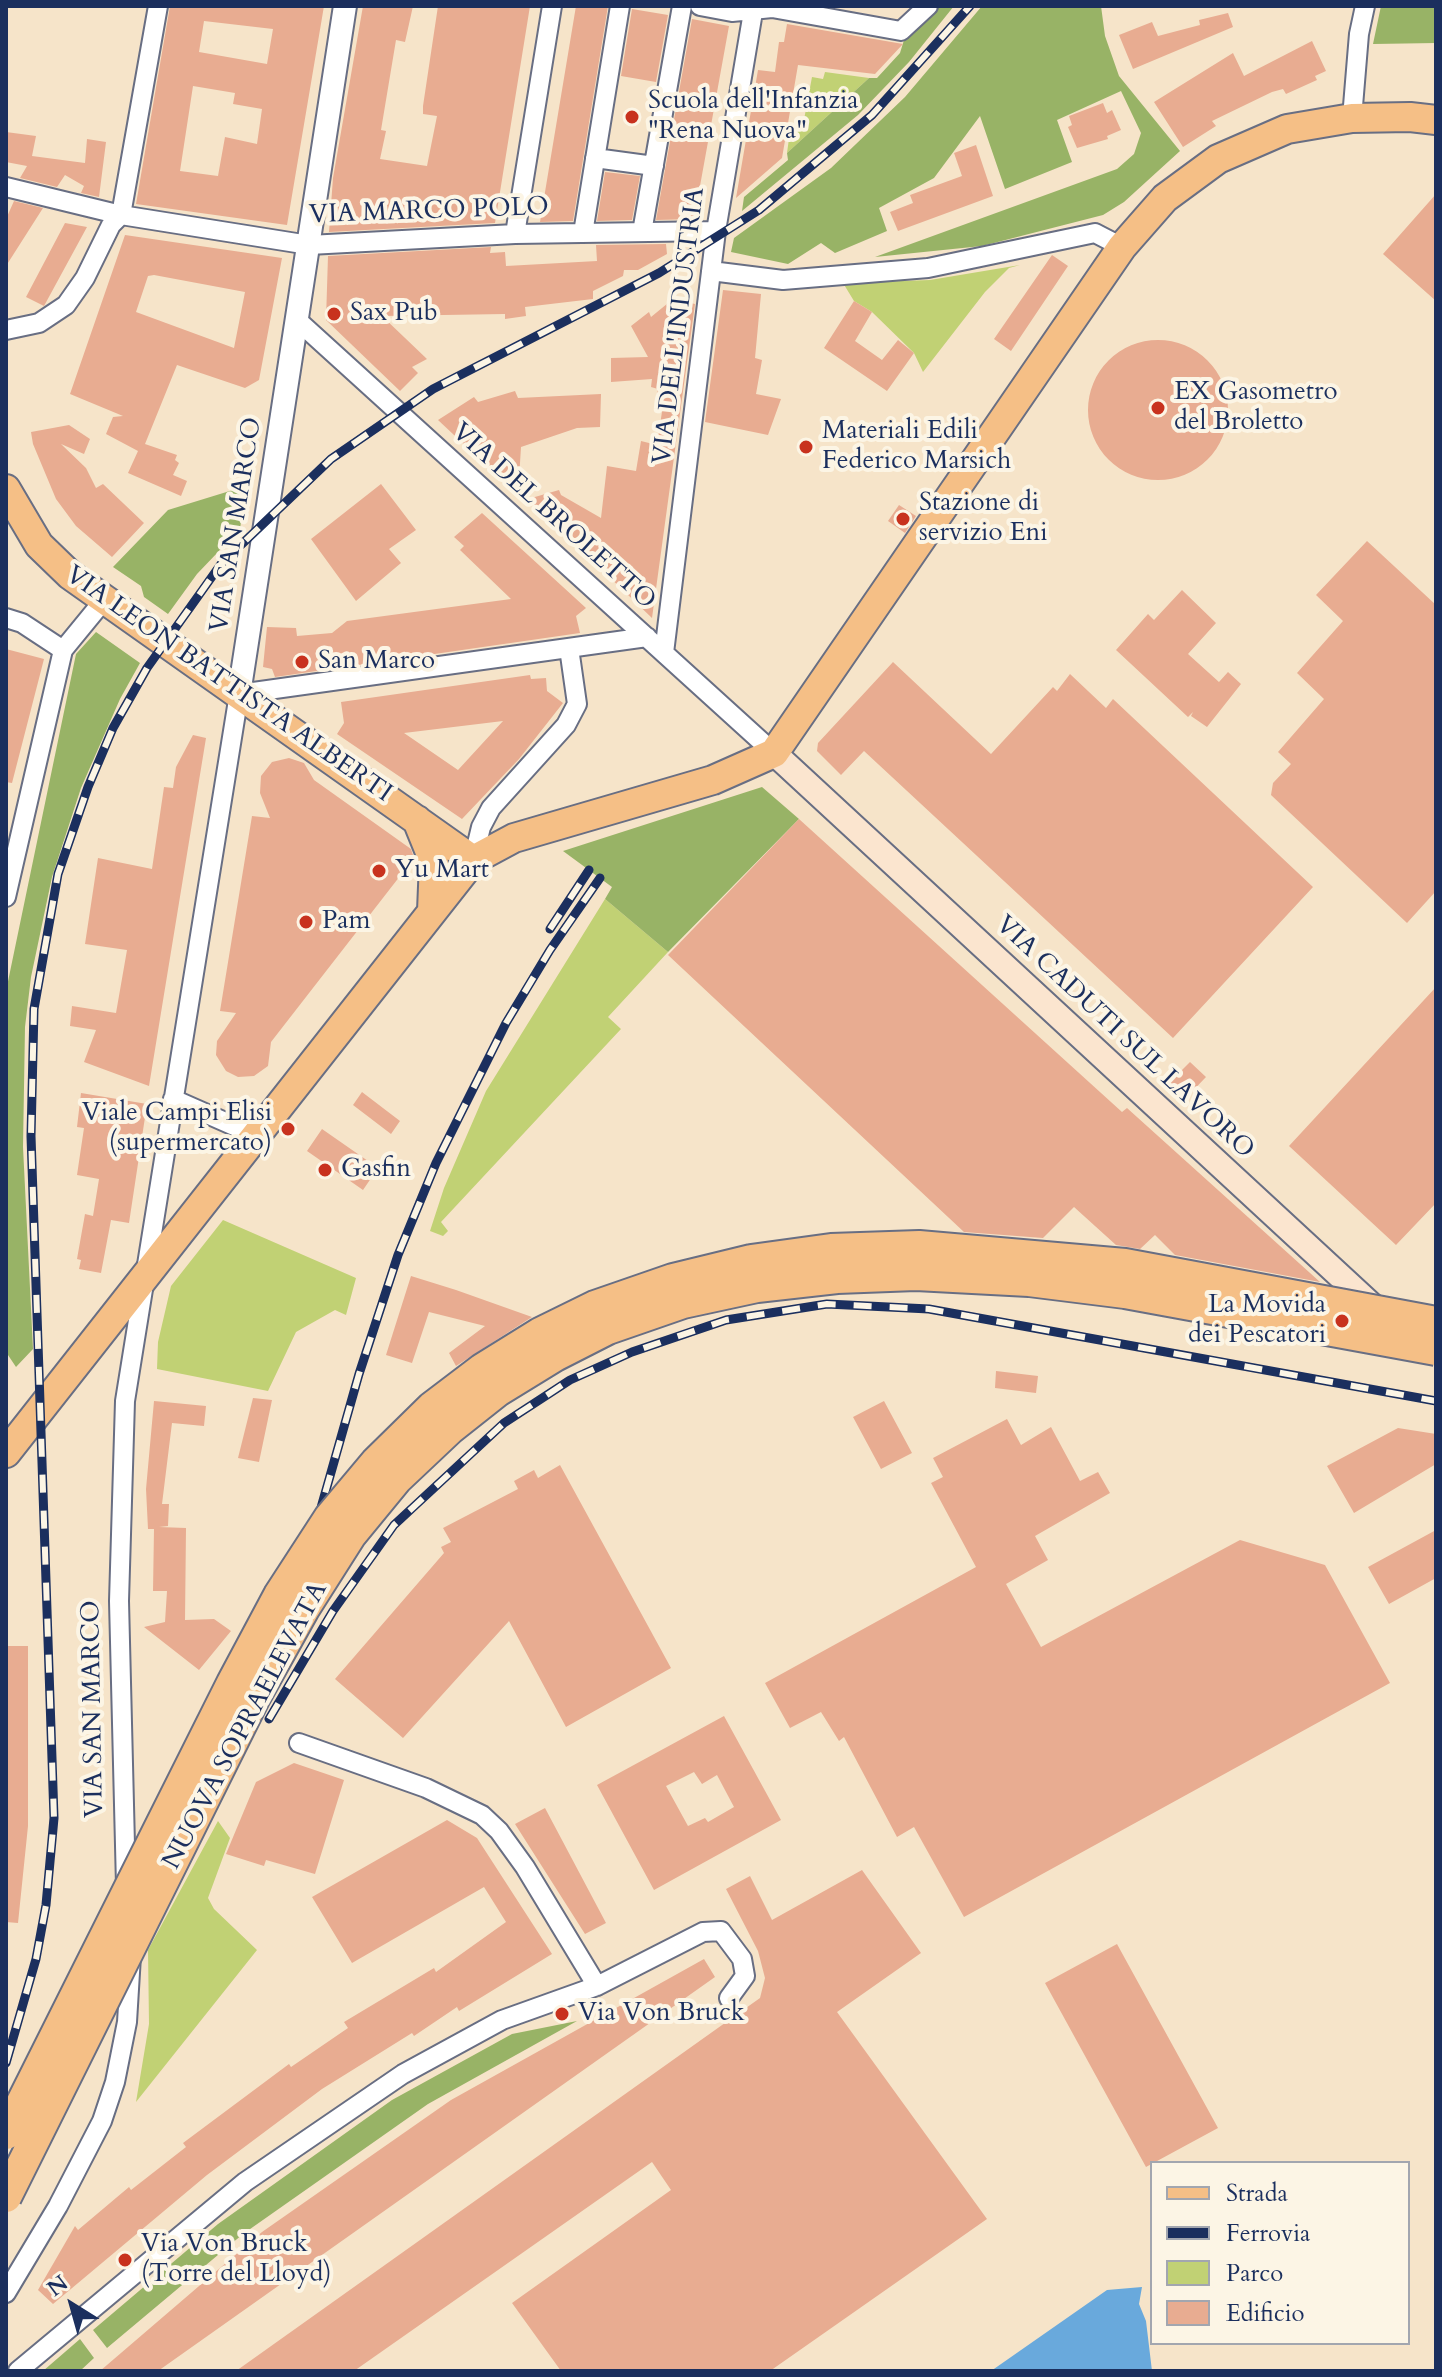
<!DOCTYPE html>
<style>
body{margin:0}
#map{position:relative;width:1442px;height:2377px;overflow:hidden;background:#f6e4c9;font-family:Cardo,serif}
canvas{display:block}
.frame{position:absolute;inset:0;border:8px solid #1b2f5e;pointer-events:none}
.legend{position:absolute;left:1150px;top:2161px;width:260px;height:184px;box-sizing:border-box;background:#fcf5e5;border:2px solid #a2a6af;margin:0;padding:10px 14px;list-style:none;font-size:24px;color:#1b2f5e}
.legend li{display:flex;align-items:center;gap:16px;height:40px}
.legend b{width:40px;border:2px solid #a2a6af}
.north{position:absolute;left:32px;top:2265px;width:80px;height:80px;-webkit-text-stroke:6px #fcf5e5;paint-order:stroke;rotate:323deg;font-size:22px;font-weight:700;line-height:32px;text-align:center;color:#1b2f5e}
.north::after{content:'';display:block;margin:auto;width:28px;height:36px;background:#1b2f5e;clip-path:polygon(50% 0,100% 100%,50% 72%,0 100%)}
</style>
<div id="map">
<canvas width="1442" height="2377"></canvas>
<div class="frame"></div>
<ul class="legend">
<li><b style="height:10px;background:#f5bf86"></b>Strada</li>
<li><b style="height:10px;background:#1b2f5e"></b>Ferrovia</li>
<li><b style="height:22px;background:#c1d174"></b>Parco</li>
<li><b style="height:22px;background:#e8ac91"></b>Edificio</li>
</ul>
<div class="north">N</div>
</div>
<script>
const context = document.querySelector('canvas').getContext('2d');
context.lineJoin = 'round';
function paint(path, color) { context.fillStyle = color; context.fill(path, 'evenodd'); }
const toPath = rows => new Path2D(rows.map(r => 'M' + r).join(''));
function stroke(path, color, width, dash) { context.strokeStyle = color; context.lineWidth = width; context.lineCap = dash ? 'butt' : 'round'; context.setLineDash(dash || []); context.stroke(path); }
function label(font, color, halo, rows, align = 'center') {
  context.font = font + ' Cardo,serif'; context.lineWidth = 8; context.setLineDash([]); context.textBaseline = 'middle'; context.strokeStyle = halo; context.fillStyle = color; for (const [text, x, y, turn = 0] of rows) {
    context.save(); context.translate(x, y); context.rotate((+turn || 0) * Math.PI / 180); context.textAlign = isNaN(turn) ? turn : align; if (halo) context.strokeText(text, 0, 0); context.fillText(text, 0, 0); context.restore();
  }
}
paint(toPath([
 [825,72,869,78,787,153,791,124,803,125,812,77,823,79],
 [1020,265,1009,268,985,292,923,372,914,353,872,312,854,301,843,283,930,280],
 [605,899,668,952,608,1017,621,1029,441,1222,448,1231,443,1236,430,1231,444,1188,486,1091],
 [223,1220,356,1278,346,1315,335,1310,296,1332,268,1391,157,1369,158,1342,171,1286],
 [218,1821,230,1838,208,1898,214,1909,257,1950,136,2102,149,2024,148,1950]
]), '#c1d174');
paint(toPath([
 [938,6,954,6,909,62,858,115,742,211,744,197,788,160,787,153,869,78,877,78,900,53,904,40],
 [982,6,1101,6,1105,36,1119,76,1180,151,1124,202,1103,215,982,246,875,257,1117,169,1134,154,1141,133,1121,91,1057,120,1072,162,1005,189,980,116,934,178,879,208,887,231,835,253,821,243,788,264,731,252,734,238,831,168,905,97],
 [1381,6,1436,6,1436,43,1373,44],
 [246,486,240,529,197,574,168,614,144,597,141,586,113,567,168,510],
 [96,632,140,663,120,699,81,788,52,877,31,977,25,1027,23,1147,33,1349,16,1367,6,1352,6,991,76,654],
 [762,787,799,819,668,952,605,899,612,887,563,851],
 [577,2021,428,2104,243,2234,107,2348,93,2330,218,2224,392,2100,512,2034],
 [80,2339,94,2358,80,2371,43,2371]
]), '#98b366');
paint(toPath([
 [1142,2287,1139,2304,1146,2321,1152,2371,991,2371,1107,2290]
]), '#69a9dc');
paint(toPath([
 [170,6,324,6,287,225,136,204],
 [204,21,273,29,267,64,199,52],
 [193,86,235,93,233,104,262,109,257,144,225,137,218,176,180,171],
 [363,6,413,6,405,42,396,40,381,130,386,131,380,159,427,166,437,116,423,114,423,106,438,6,530,6,495,223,329,232,333,178],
 [576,6,608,6,573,221,540,222],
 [632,9,668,15,656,82,621,76],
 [1228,13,1233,27,1133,69,1119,35,1152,22,1158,36,1200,25,1199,20],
 [692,19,729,26,694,219,656,220],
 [787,24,903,44,875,74,798,65,782,158,736,198,758,70,775,72,779,42,784,42],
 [1312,41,1326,71,1315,76,1317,80,1286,94,1283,89,1272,92,1212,121,1216,126,1183,147,1154,102,1233,53,1244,76],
 [1103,103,1107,113,1112,110,1121,130,1107,136,1108,139,1077,148,1068,127,1072,125,1069,116],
 [6,132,36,136,32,156,85,163,87,139,106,142,99,197,81,193,84,186,65,175,57,187,20,178,27,166,6,162],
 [976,145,993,196,898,231,890,212,913,203,910,195,962,176,954,153],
 [605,172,640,176,632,220,597,221],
 [1436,194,1436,301,1383,254],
 [14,201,43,208,6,266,6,219],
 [65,223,87,227,44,306,26,297],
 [125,235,282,258,259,380,245,388,177,365,145,444,177,455,175,460,179,463,173,475,187,481,181,496,128,473,138,451,106,434,113,417,123,416,70,394],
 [154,275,245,292,234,348,136,312,148,276],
 [666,244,667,254,638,270,624,270,623,276,593,291,593,299,525,307,526,316,505,319,505,314,382,316,427,359,412,367,418,373,400,391,326,320,328,256,491,247,490,253,505,252,506,266,597,261,596,245],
 [1052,255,1068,266,1011,351,994,339],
 [723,290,761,294,755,358,762,360,756,394,781,399,768,435,705,422],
 [673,299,695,304,652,618,528,499,559,490,561,495,601,518,607,466,636,471,641,441,657,445,663,405,655,405,658,389,651,387,652,379,611,382,611,358,648,357,631,326,649,312,651,317],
 [854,301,872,312,855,341,882,360,898,340,914,353,887,391,824,348],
 '1088 410a70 70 0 1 1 140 0a70 70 0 1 1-140 0Z',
 [515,391,518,398,601,394,600,427,577,428,521,447,518,495,438,420,474,397,478,402],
 [69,425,90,439,84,454,61,444,86,468,96,488,103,484,144,523,112,557,76,526,56,499,33,444,31,432],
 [381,484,416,530,389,549,401,563,356,601,311,539],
 [899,505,916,516,905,533,888,521],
 [482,513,586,608,576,616,580,633,275,677,272,669,263,667,267,627,296,628,297,636,332,633,347,621,511,599,460,550,464,546,454,537],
 [1367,541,1436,605,1436,891,1407,923,1271,795,1273,783,1291,764,1278,752,1324,699,1297,673,1343,621,1316,595],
 [1182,590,1216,623,1188,654,1219,682,1228,672,1241,684,1207,727,1191,716,1193,712,1188,717,1116,650,1148,614,1154,620],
 [6,649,44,659,12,783,6,782],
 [893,662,991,754,1053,687,1057,691,1070,674,1106,708,1113,699,1313,887,1173,1038,864,751,841,775,817,751,818,743],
 [530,675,531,679,546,678,547,691,563,703,519,759,462,819,337,734,344,723,341,702],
 [503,721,458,770,404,733],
 [193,735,206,738,149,1086,84,1062,96,1030,70,1026,72,1006,116,1013,127,950,85,944,98,858,152,869,164,787,173,788,176,767],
 [289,758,304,763,314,780,411,849,414,858,271,1042,268,1066,254,1076,238,1077,226,1071,216,1055,217,1041,236,1013,220,1011,252,816,270,818,260,793,261,776,272,762],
 [799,819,1122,1112,1127,1108,1320,1282,1175,1255,1155,1235,1140,1249,1116,1245,1074,1207,1043,1238,964,1232,668,955],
 [1436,987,1436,1203,1396,1245,1289,1146],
 [1190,1062,1206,1077,1182,1102,1166,1086],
 [362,1092,400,1121,391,1134,353,1105],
 [81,1093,147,1104,129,1223,111,1220,101,1273,79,1269,81,1260,77,1259,85,1214,93,1216,99,1179,77,1175,84,1128,77,1127],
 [322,1129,378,1168,363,1190,307,1151],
 [411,1276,456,1290,532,1317,456,1366,449,1353,485,1326,429,1312,412,1363,386,1355],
 [996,1371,1038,1376,1036,1393,995,1388],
 [253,1398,272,1400,259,1462,238,1458],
 [154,1401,206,1406,204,1426,172,1423,162,1504,169,1504,168,1526,159,1527,186,1528,185,1620,214,1619,231,1631,199,1670,144,1627,165,1622,167,1591,153,1591,154,1529,148,1529,146,1489],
 [884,1401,912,1453,881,1469,853,1417],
 [1007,1419,1021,1445,1051,1427,1080,1481,1098,1472,1110,1493,1035,1536,1048,1560,1006,1584,1041,1647,1240,1540,1325,1565,1390,1683,964,1917,914,1827,897,1837,844,1737,839,1741,821,1712,790,1728,765,1683,976,1567,931,1483,943,1477,933,1458],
 [1398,1428,1436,1434,1436,1464,1354,1513,1327,1466],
 [560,1465,671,1668,566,1727,509,1621,403,1738,335,1679,444,1553,441,1547,451,1542,443,1528,518,1489,514,1481,534,1470,538,1478],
 [1436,1530,1436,1578,1389,1604,1368,1567],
 [6,1646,28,1646,28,1826,18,1923,6,1922],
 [724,1716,781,1820,654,1890,597,1785],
 [694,1772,702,1784,717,1775,734,1807,708,1822,705,1818,688,1826,666,1786],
 [294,1763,344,1780,315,1874,266,1860,264,1866,226,1854,256,1782],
 [545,1808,606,1923,585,1934,515,1824],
 [447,1820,477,1838,552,1954,459,2011,457,2007,414,2036,412,2033,322,2089,207,2175,53,2304,38,2290,75,2226,78,2230,129,2187,131,2190,186,2147,183,2143,289,2064,291,2067,348,2028,344,2022,434,1968,436,1972,506,1922,484,1887,352,1963,312,1897],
 [862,1870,921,1953,837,2012,987,2219,770,2371,561,2371,512,2303,671,2190,652,2162,354,2371,236,2371,760,1998,765,1978,758,1951,726,1889,750,1876,772,1920],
 [1117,1944,1218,2128,1146,2167,1045,1983],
 [704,1959,715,1977,158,2371,100,2371,262,2232,451,2100]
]), '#e8ac91');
const minor = toPath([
 [700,6,732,12,772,8,901,31,928,6],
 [1352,118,1359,34,1365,6],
 [595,158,654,166],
 [6,187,121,215,309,245,515,234,716,231],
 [642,232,682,6],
 [583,233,620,6],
 [515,234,552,6],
 [711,271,783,280,928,268,1095,233,1122,247],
 [297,320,774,753],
 [6,330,39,323,66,305,85,278,111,225,121,215,158,6],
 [6,618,22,623,63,650],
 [664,653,716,231,754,6],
 [473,860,481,827,491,808,566,725,577,704,569,648],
 [6,897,63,650,104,600],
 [173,1099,257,1136],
 [299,1743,426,1788,482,1815,499,1831,525,1867,597,1986],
 [126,1886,119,1601,125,1401,239,694,647,637],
 [6,2293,58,2206,102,2121,115,2082,127,2022,131,1956],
 [18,2371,245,2182,403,2074,502,2020,597,1986,703,1932,721,1931,742,1959,745,1976,729,1998]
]);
const tertiary = toPath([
 [239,694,345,6]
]);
const secondary = toPath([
 [774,753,1380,1313]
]);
const primary = toPath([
 [6,489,39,545,70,575,473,860],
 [417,820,434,862,432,911],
 [6,1453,473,860,514,838,713,780,774,753,1122,247,1165,198,1218,159,1287,129,1352,118,1410,117,1436,120]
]);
stroke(minor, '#686e83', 22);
stroke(tertiary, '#686e83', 26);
stroke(secondary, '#686e83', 28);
stroke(primary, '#686e83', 32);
stroke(minor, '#fff', 18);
stroke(tertiary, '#fff', 22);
stroke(secondary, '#fbe5cf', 24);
stroke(primary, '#f5bf86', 28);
const rail = toPath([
 [550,929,589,870],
 [251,1685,262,1655],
 [259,1698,305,1564,359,1374,398,1255,436,1163,506,1023,550,950,600,878],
 [269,1719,333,1611,394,1525,504,1423,570,1380,632,1352,726,1320,827,1304,929,1309,1436,1401],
 [6,2063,36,1959,46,1905,54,1818,31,1136,34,1009,58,874,88,787,113,728,147,668,221,564,331,459,433,389,659,273,759,210,872,115,970,6]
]);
stroke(rail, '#1b2f5e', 9);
stroke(rail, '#fcf5e5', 6, [18]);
const trunkBridge = toPath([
 [6,2134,232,1683,279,1595,329,1518,376,1462,432,1407,482,1369,540,1333,595,1306,673,1279,751,1260,831,1249,919,1246,1125,1264,1436,1322],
 [6,2197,255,1697,304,1609,351,1535,397,1479,450,1429,498,1391,555,1356,608,1329,683,1303,757,1287,837,1278,916,1275,1029,1281,1125,1293,1436,1350]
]);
stroke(trunkBridge, '#686e83', 34, []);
stroke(trunkBridge, '#f5bf86', 30);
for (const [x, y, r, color] of [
 [632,117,8,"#c8321e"],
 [334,314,8,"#c8321e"],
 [1158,408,8,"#c8321e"],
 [806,447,8,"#c8321e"],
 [903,519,8,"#c8321e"],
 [302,662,8,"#c8321e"],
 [379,871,8,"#c8321e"],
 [306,922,8,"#c8321e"],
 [288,1129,8,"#c8321e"],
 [325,1170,8,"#c8321e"],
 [1342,1321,8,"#c8321e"],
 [562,2014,8,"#c8321e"],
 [125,2260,8,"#c8321e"]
]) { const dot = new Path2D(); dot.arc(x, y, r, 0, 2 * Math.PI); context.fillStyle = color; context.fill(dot); stroke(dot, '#fcf5e5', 3); }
label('26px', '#1b2f5e', '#fcf5e5', [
 ["Scuola dell'Infanzia",648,102],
 ["\"Rena Nuova\"",648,132],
 ["Sax Pub",350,314],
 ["EX Gasometro",1174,393],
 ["del Broletto",1174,423],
 ["Materiali Edili",822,432],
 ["Federico Marsich",822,462],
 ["Stazione di",919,504],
 ["servizio Eni",919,534],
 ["San Marco",318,662],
 ["Yu Mart",395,871],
 ["Pam",322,922],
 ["Viale Campi Elisi",272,1114,"right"],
 ["(supermercato)",272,1144,"right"],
 ["Gasfin",341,1170],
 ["La Movida",1326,1306,"right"],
 ["dei Pescatori",1326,1336,"right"],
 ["Via Von Bruck",578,2014],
 ["Via Von Bruck",141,2245],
 ["(Torre del Lloyd)",141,2275]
], 'left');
label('26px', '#1b2f5e', '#fcf5e5', [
 ["VIA MARCO POLO",429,212,-2],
 ["VIA DELL'INDUSTRIA",680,326,-83],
 ["VIA DEL BROLETTO",553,517,42],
 ["VIA SAN MARCO",237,525,-81],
 ["VIA LEON BATTISTA ALBERTI",228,685,35],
 ["VIA CADUTI SUL LAVORO",1124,1038,43],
 ["VIA SAN MARCO",94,1709,-91],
 ["NUOVA SOPRAELEVATA",246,1726,-62]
]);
</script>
